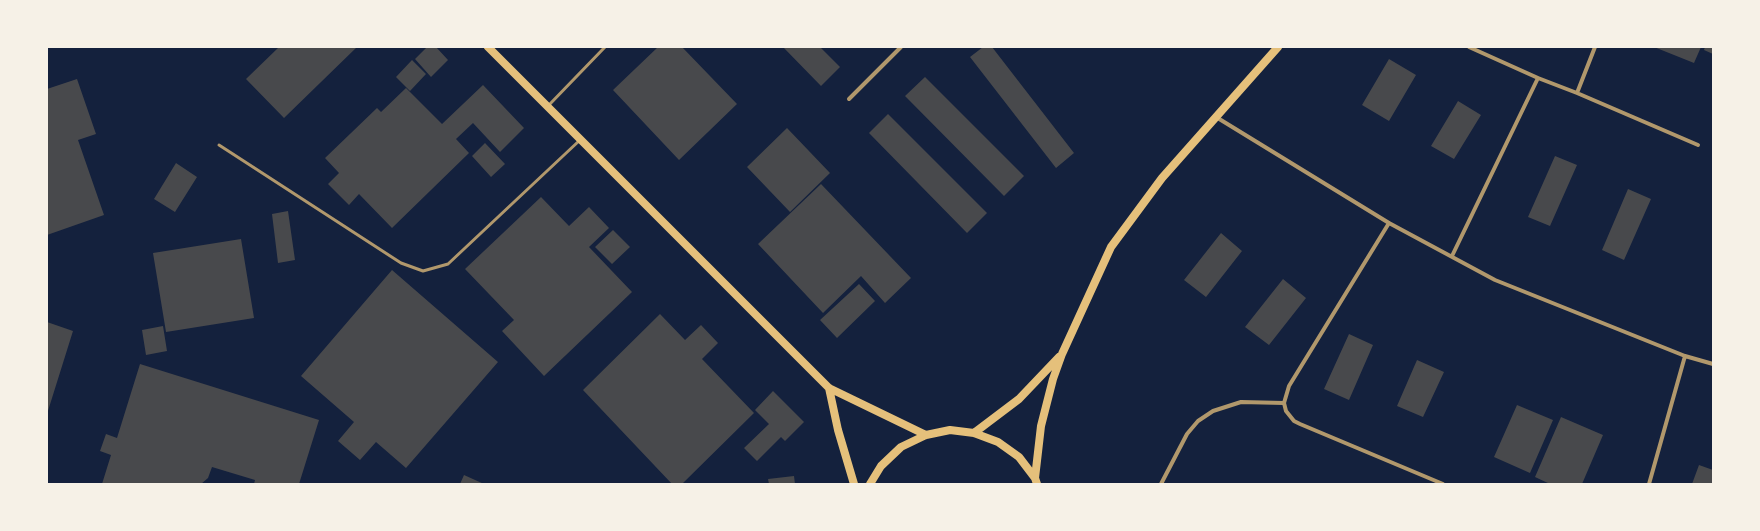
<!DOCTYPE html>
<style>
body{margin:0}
#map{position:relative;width:1760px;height:531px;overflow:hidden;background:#14213d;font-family:"IBM Plex Sans",sans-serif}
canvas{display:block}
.frame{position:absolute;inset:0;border:48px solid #f6f1e7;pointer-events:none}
</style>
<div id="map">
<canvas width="1760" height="531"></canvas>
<div class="frame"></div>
</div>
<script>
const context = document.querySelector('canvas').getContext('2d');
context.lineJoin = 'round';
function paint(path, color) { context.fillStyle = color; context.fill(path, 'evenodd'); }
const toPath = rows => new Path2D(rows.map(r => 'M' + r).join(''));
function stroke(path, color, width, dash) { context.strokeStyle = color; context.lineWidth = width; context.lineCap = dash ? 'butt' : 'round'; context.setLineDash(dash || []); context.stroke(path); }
paint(toPath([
 [279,47,357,47,284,118,246,79],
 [427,47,436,47,448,60,431,77,415,59],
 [658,47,682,47,737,104,679,160,613,90],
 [783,47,820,47,840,67,821,86],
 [983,47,992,47,1074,153,1056,168,970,57],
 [1654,47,1701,47,1694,63],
 [1705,47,1713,47,1713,54,1704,50],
 [1389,59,1416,75,1389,121,1362,105],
 [412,60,426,74,410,91,396,77],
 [925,77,1024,176,1004,196,905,96],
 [77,79,96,134,78,140,104,215,47,235,47,89],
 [483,85,524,128,500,152,473,123,456,139,469,153,392,228,359,194,349,205,328,184,339,173,325,158,377,108,381,112,406,88,442,124],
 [1458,101,1481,115,1454,159,1431,146],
 [888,114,987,213,967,233,869,133],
 [787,128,830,173,790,212,747,167],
 [485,143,505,164,491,177,472,156],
 [1555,156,1577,165,1550,226,1528,217],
 [176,163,197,177,175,212,154,199],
 [821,184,911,278,885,303,861,276,823,313,758,244],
 [1628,189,1651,199,1624,260,1602,250],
 [541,197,569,226,589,207,609,228,589,247,632,292,544,376,502,331,514,320,465,269],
 [288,211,295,260,278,263,272,214],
 [613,230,630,247,612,264,595,247],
 [1221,233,1242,251,1206,297,1184,280],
 [241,239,254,318,166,332,153,253],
 [392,270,498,362,406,468,376,442,360,460,338,441,354,422,301,376],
 [1283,279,1306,298,1269,345,1245,327],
 [859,284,875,301,837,338,820,320],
 [660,314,685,340,701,325,718,343,702,359,754,413,682,484,672,484,583,390],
 [47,322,73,331,47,414],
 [163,326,167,351,146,355,142,330],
 [1349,334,1373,345,1349,400,1324,389],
 [1417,360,1444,372,1423,417,1397,406],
 [140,364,319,420,299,484,254,484,255,480,212,467,208,478,201,484,102,484,111,455,100,451,106,434,117,438],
 [773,391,804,422,785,441,781,437,757,461,744,448,769,424,755,410],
 [1517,405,1553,420,1530,473,1494,457],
 [1561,417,1603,435,1582,484,1550,484,1535,477],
 [1699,465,1713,470,1713,484,1692,484],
 [464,475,484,484,460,484],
 [794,476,795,484,769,484,768,479]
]), '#48494c');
stroke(toPath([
 [548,106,605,47],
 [219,145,401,263,423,271,448,264,580,140]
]), '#b1986c', 3);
stroke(toPath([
 [1469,47,1538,78],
 [1577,93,1698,145],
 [849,99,901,47],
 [1216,117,1389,223,1495,280,1685,356,1713,364],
 [1389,223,1289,386,1284,403,1286,411,1294,421,1300,424,1443,484],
 [1452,256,1538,78,1577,93,1595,47],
 [1161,484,1187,434,1198,421,1213,411,1241,402,1284,403],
 [1649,484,1685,356]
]), '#b1986c', 4);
stroke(toPath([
 [488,47,829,388,926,435],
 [829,388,838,430,854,484],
 [974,433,1019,399,1059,357],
 [1035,478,1041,426,1053,379,1062,354,1111,247,1162,178,1278,47],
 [870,484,881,466,901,447,926,435,950,430,974,433,998,442,1019,457,1035,478,1037,484]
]), '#e5c07b', 8);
</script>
